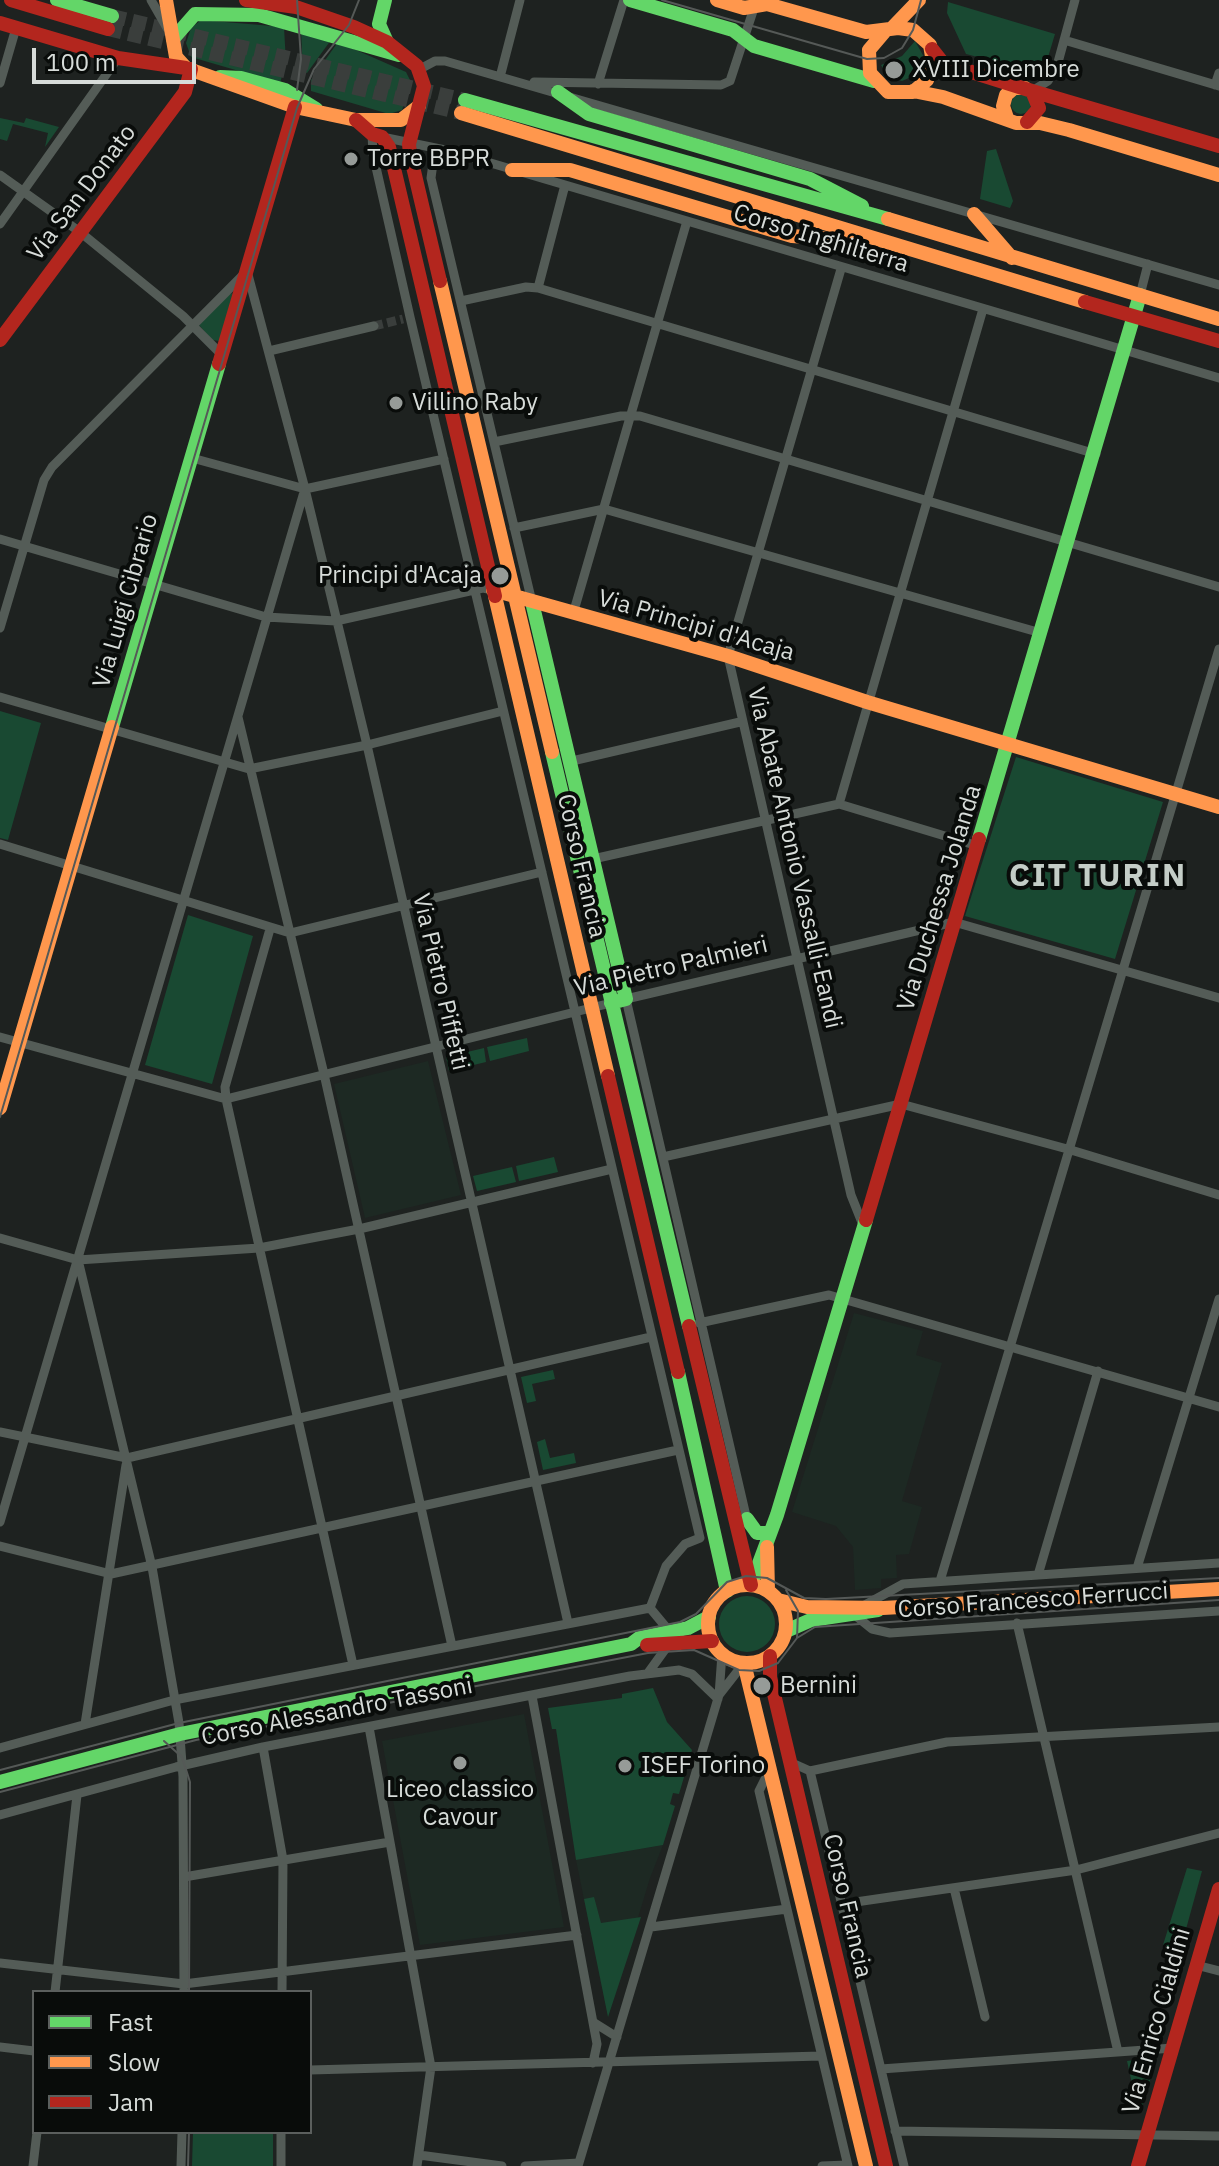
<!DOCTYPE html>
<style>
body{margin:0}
#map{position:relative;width:1219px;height:2166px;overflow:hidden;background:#1e2220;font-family:"IBM Plex Sans",sans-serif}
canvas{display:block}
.legend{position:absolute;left:32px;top:1990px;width:280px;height:144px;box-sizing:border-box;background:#090c0a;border:2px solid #5b5f5d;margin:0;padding:10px 14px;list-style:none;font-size:24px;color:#d7dcd9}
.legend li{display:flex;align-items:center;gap:16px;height:40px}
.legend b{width:40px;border:2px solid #5b5f5d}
.scale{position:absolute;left:32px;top:48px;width:164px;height:36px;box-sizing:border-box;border:4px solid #d7dcd9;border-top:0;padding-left:10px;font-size:24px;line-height:28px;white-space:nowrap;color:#d7dcd9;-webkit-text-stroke:6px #090c0a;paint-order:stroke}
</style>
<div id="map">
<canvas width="1219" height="2166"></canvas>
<ul class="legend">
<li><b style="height:10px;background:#63d668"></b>Fast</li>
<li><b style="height:10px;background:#ff974d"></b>Slow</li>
<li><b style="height:10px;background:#b3261e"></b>Jam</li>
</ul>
<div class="scale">100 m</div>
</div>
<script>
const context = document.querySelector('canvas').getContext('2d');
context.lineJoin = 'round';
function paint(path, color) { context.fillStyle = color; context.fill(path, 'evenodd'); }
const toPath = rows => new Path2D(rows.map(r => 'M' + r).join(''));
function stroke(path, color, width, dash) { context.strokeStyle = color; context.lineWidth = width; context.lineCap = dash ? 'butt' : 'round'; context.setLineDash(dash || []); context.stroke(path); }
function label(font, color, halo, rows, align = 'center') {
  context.font = font + ' "IBM Plex Sans",sans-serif'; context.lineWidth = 8; context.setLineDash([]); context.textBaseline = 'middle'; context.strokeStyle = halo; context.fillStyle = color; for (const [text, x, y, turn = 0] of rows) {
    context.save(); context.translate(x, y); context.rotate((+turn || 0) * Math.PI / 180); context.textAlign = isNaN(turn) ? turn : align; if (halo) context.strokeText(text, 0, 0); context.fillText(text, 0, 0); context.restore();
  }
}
paint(toPath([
 [428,1061,461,1195,365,1218,334,1084],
 [854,1313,923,1331,916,1355,942,1363,902,1501,922,1507,909,1554,896,1555,897,1578,881,1579,881,1588,855,1590,853,1547,836,1526,792,1512],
 [524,1714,564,1927,420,1945,382,1741],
 [663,1845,650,1878,608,2017,576,1860]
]), '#1d2923');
paint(toPath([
 [948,2,1055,34,1043,74,966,54,947,13],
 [201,20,284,27,286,63,280,83,191,57,186,43,191,28],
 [301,31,331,40,307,73,303,72],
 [915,41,924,57,918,74,902,81,888,77,881,65,902,56],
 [338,42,406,72,411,82,402,110,389,114,311,91,311,80],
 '1011 104a10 10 0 1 1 20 0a10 10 0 1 1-20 0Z',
 [0,118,24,123,26,118,59,127,45,147,48,133,13,124,7,141,0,139],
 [996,149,1013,201,1010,208,980,199,987,151],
 [236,293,220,341,212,340,199,325,227,294],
 [0,711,41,723,8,840,0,838],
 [1016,757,1163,802,1115,959,965,916],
 [188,915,253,936,212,1084,145,1065],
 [527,1038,529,1051,490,1061,487,1047],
 [484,1048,486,1062,449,1071,446,1057],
 [554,1157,558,1172,519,1181,516,1166],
 [512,1167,516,1182,477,1191,473,1176],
 [553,1370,555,1379,532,1384,536,1401,527,1403,521,1377],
 [545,1439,550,1458,574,1453,576,1463,543,1470,537,1442],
 '719 1624a28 28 0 1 1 56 0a28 28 0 1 1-56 0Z',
 [653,1688,667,1722,692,1750,679,1794,673,1793,670,1804,675,1806,663,1845,576,1860,556,1729,552,1729,548,1708,622,1698,622,1694],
 [1187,1868,1202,1871,1180,1951,1163,1945],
 [594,1897,601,1923,641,1917,608,2017,584,1899],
 [1157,2057,1141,2111,1138,2111,1127,2061],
 [193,2132,273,2132,273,2166,192,2166]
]), '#194932');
stroke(toPath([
 [374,326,403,319]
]), '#3a3e3c', 9, [9, 4.5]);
stroke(toPath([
 [112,16,465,100],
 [108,29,461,113]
]), '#3a3e3c', 14, [14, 7]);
stroke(toPath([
 [151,0,167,28],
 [1064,40,1219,86],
 [420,69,435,61,445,61,1219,285],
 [500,77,520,0],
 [534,82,721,85,730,81,755,5],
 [0,83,16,28],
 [598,84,624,0],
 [1215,85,1219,73],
 [1032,91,1048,81,1057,66,1075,0],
 [372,134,373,154,410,317,700,1538],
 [382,137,450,151,1219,378],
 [444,150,434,156,431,178,532,602],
 [0,175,80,232,183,316,222,355],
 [0,224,118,58],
 [841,269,728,656,851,1195,863,1225],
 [538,288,565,185],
 [1140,295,1148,264],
 [461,301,526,287,538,288,1096,454],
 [269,351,374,326],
 [494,442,621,416,640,416,1219,587],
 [192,458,305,489,444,459],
 [514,528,604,509,1041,633],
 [0,539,266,617,336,621,483,588,493,590],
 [573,614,687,221],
 [0,628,44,480,52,467,247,271,305,489,367,745,568,1623],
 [0,697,249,769,367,745,503,711],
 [238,717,324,1074,452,1646],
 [572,761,740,722],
 [839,804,983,309],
 [0,844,290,933,542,872],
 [593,859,839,804,978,846],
 [270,929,225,1087,226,1099,353,1665],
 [0,1037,226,1099,611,1003],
 [663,1157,901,1104,1071,1150,1219,1195],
 [0,1238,78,1260,259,1248,359,1229,612,1169],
 [79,1264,152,1567,179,1723,183,1777,184,1992],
 [699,1323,829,1295,1219,1407],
 [0,1432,127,1458,651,1337],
 [0,1522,304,492],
 [745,1523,746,1516,626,999,954,922,1219,998],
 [0,1546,111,1574,678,1450],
 [1137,1568,1219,1299],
 [1038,1575,1098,1371],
 [940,1581,1219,649],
 [863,1606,903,1584,1219,1563],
 [650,1608,666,1566,685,1544,700,1538],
 [650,1608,670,1632],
 [856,1616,872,1629,890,1633,1219,1611],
 [1017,1623,1118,2052],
 [648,1673,669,1644],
 [719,1695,744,1663],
 [532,1696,597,2044,593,2063],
 [85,1724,126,1465],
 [369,1727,431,2067,417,2166],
 [263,1747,283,1860,282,1992],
 [0,1748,174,1700,650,1608],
 [790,1762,810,1771,947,1742,1219,1727],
 [771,1767,759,1791,848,2166],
 [810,1771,904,2166],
 [0,1815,176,1767,263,1747,630,1676,679,1670,692,1674,718,1699],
 [184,1877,390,1842],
 [954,1888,985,2017],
 [842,1904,1076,1870,1219,1833],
 [651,1927,787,1909],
 [0,1963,184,1984,577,1935],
 [1196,1965,1219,1971],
 [55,1992,77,1795],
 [593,2022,617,2037],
 [0,2047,34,2051],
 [881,2069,1173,2048],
 [310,2070,821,2056],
 [895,2131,1219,2136],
 [419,2155,502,2166],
 [33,2166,37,2132],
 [181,2166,182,2132],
 [281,2166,281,2132],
 [525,2166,579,2163],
 [578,2166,719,1695,722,1654],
 [822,2166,847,2165]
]), '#545c57', 9);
stroke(toPath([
 [57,0,112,16],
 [385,0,379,24,387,42],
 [630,0,733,30,754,46,874,81],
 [173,39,195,14,259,15,399,55],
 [220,77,241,78,285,90,316,109],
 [558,92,589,114,810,179,862,206],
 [465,100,888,219],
 [532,602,626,999,611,1003],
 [112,727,219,364],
 [552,752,689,1326],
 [979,839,1140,295],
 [678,1372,727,1591],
 [747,1519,757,1533,770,1533],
 [751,1585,777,1515,866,1220],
 [786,1631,811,1620,878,1610],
 [0,1782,180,1734,631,1644,639,1638,688,1628,709,1617]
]), '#63d668', 14);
stroke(toPath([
 [166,0,176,57,186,68,295,107,356,120,401,120,419,106],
 [717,0,744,8,767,4,866,32,898,28,913,30,930,45,933,62,927,80,913,92,888,92,870,73,869,50,886,30],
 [892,28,919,0],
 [913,91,943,97,1016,123,1040,123,1069,130,1219,175],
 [461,113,1085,302],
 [1007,118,1003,106,1006,95,1014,88,1025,88],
 [512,170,570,170,792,236,858,241],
 [974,214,1012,258],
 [888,219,1219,319],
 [440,281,552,752],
 [493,590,728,656,867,702,1219,807],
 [495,596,608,1076],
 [0,1108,112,727],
 [767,1547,768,1591],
 '708 1624a39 39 0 1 1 78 0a39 39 0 1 1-78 0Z',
 [778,1600,807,1607,883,1608,1219,1589],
 [744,1663,866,2166]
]), '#ff974d', 14);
stroke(toPath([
 [11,0,108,29],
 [246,0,296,7,354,27,387,42,417,66,424,86,409,144,410,154,440,281],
 [0,23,118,58,186,68],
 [932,49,943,63,1032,91,1039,108,1027,122],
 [1032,91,1219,146],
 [356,120,372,134,382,137,389,147,495,596],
 [1085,302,1219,341],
 [0,340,185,92,191,69],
 [219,364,295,107],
 [608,1076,678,1372],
 [866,1220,979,839],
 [689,1326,751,1585],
 [647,1645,712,1641],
 [770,1656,770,1677,886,2166],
 [1138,2166,1219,1889]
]), '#b3261e', 14);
stroke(toPath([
 [662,0,867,59,884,58,902,48,913,30,921,0],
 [297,90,301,59,297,0],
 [0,1117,297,108,314,69,349,25,359,0],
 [786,1590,798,1611,797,1638],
 [164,1741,182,1757,190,1782,189,1992],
 [0,1770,179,1723,680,1622,696,1614,727,1582,746,1576,767,1578,804,1598,826,1599,1219,1578],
 [0,1792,196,1740,648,1653,694,1650,739,1670,759,1671,778,1663,797,1638,815,1627,1219,1600],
 [188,2166,189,2132]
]), '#555957', 2);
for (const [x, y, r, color] of [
 [894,70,10,"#969b98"],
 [351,159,8,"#969b98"],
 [396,403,8,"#969b98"],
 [500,576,10,"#969b98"],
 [762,1686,10,"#969b98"],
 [460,1763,8,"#969b98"],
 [625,1766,8,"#969b98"]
]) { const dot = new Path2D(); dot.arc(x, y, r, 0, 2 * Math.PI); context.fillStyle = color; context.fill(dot); stroke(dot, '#090c0a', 3); }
label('24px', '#d7dcd9', '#090c0a', [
 ["XVIII Dicembre",912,70],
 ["Torre BBPR",367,159],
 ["Villino Raby",412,403],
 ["Principi d'Acaja",482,576,"right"],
 ["Bernini",780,1686],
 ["ISEF Torino",641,1766],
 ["Liceo classico",460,1790,"center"],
 ["Cavour",460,1818,"center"]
], 'left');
label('24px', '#d7dcd9', '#090c0a', [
 ["Via San Donato",82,193,-53],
 ["Corso Inghilterra",821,239,17],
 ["Via Luigi Cibrario",126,601,-74],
 ["Via Principi d'Acaja",696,626,16],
 ["Via Abate Antonio Vassalli-Eandi",794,858,77],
 ["Corso Francia",581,866,77],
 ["Via Duchessa Jolanda",940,898,-73],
 ["Via Pietro Palmieri",671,967,-13],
 ["Via Pietro Piffetti",440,982,77],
 ["Corso Francesco Ferrucci",1033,1601,-4],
 ["Corso Alessandro Tassoni",337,1712,-11],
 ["Corso Francia",847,1906,77],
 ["Via Enrico Cialdini",1157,2021,-74]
]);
context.letterSpacing = '2px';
label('bold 32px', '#c4cdc7', '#090c0a', [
 ["CIT TURIN",1098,877]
]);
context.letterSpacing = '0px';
</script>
